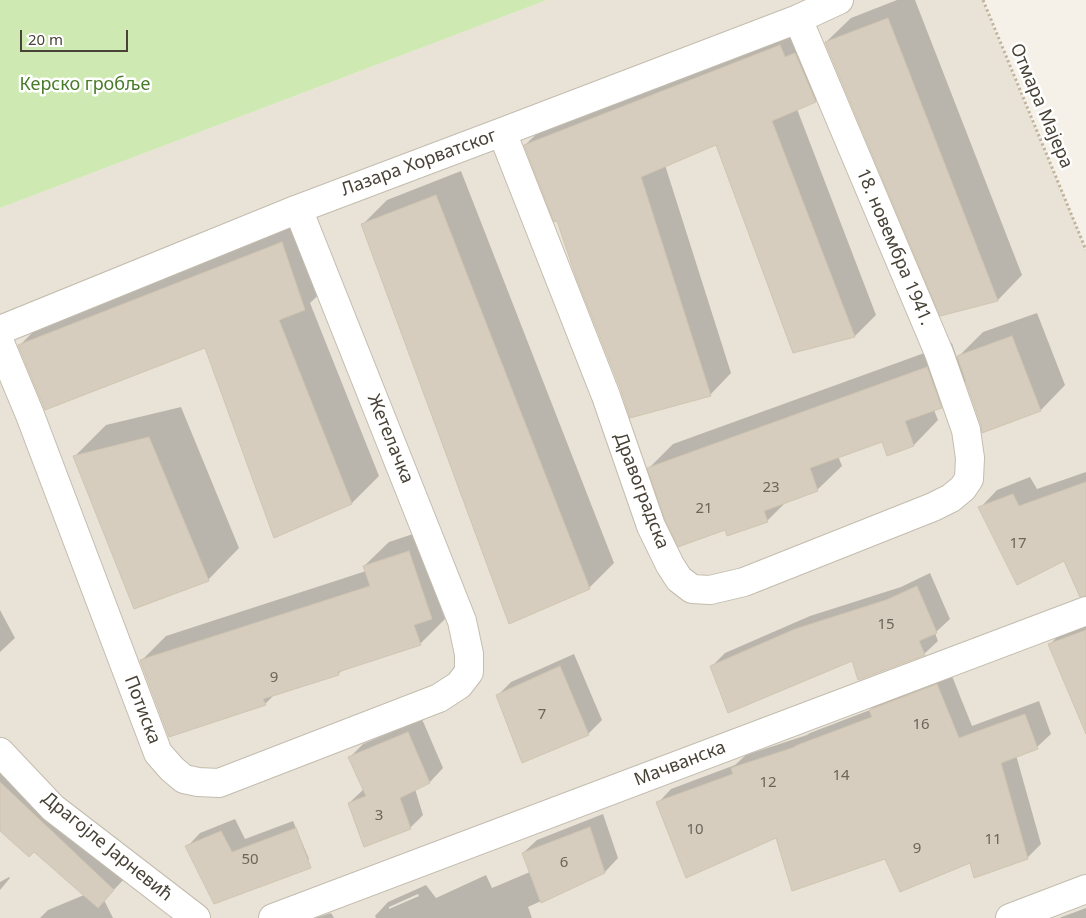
<!DOCTYPE html>
<meta charset="utf-8">
<style>
body{margin:0}
#map{position:relative;width:1086px;height:918px;overflow:hidden;background:#f5f1e9;font-family:"Noto Sans",sans-serif}
canvas{display:block}
.scale{position:absolute;left:20px;top:30px;width:108px;height:22px;box-sizing:border-box;border:2px solid #484237;border-top:0;padding-left:6px;font-size:15px;line-height:18px;white-space:nowrap;color:#484237;-webkit-text-stroke:4px #fff;paint-order:stroke}
</style>
<div id="map">
<canvas width="1086" height="918"></canvas>
<div class="scale">20 m</div>
</div>
<script>
const context = document.querySelector('canvas').getContext('2d');
context.lineJoin = 'round';
function paint(path, color) { context.fillStyle = color; context.fill(path, 'evenodd'); }
const toPath = rows => new Path2D(rows.map(r => 'M' + r).join(''));
function stroke(path, color, width, dash) { context.strokeStyle = color; context.lineWidth = width; context.lineCap = dash ? 'butt' : 'round'; context.setLineDash(dash || []); context.stroke(path); }
function label(font, color, halo, rows, align = 'center') {
  context.font = font + ' "Noto Sans",sans-serif'; context.lineWidth = 5; context.setLineDash([]); context.textBaseline = 'middle'; context.strokeStyle = halo; context.fillStyle = color; for (const [text, x, y, turn = 0] of rows) {
    context.save(); context.translate(x, y); context.rotate((+turn || 0) * Math.PI / 180); context.textAlign = isNaN(turn) ? turn : align; if (halo) context.strokeText(text, 0, 0); context.fillText(text, 0, 0); context.restore();
  }
}
paint(toPath([
 [547,0,982,0,1086,251,1086,918,0,918,0,208]
]), '#e9e3d7');
paint(toPath([
 [0,0,547,0,0,208]
]), '#cfe9b2');
paint(toPath([
 [897,0,915,0,1022,275,998,300,941,314,826,42,851,18],
 [802,24,837,79,815,101,797,109,876,315,855,336,717,143,665,165,731,373,710,395,557,220,525,145,547,124],
 [461,171,614,563,589,588,363,224,387,200],
 [309,216,332,282,310,303,379,476,352,503,275,536,206,347,19,346,47,318],
 [1037,313,1065,385,1041,410,967,381,941,407,934,410,938,420,914,445,888,454,883,440,838,456,842,466,817,490,786,502,767,521,726,529,649,468,673,444,952,343,957,358,983,332],
 [181,407,239,548,208,580,75,456,106,425],
 [1086,472,1086,575,1065,559,980,508,997,490,1030,477,1037,489],
 [434,527,456,593,441,608,445,619,420,644,344,669,338,674,276,693,265,704,141,661,166,636,366,571,364,566,389,542],
 [930,573,950,619,935,633,938,641,924,654,852,659,711,667,725,653,810,616,901,587],
 [0,610,15,638,0,652],
 [1086,622,1086,683,1049,645,1063,631],
 [574,654,602,720,588,734,497,696,511,682],
 [950,671,972,726,1039,701,1051,734,1037,747,1016,755,1041,844,1027,858,970,861,777,837,658,803,671,789,735,765,746,755,807,735,810,733,870,710,884,696],
 [422,719,443,768,430,782,415,789,423,815,410,828,349,803,364,789,349,758,363,744],
 [0,757,127,876,104,900,113,918,40,918,48,910,84,895,34,850,0,829],
 [603,814,618,858,605,872,528,907,532,918,376,918,375,916,388,902,426,885,436,898,486,875,492,888,530,872,523,853,537,840],
 [418,894,419,896,389,909,389,907],
 [235,819,245,839,293,821,309,859,295,873,187,847,200,833],
 [9,877,10,878,0,890,0,882],
 [1086,908,1086,918,1059,918],
 [331,913,334,918,315,918]
]), '#0003');
const building = toPath([
 [888,18,998,301,940,316,825,42,888,18],
 [780,45,785,57,795,53,816,102,772,121,855,337,793,353,716,145,641,177,711,396,630,418,621,390,576,277,557,221,554,222,524,145,780,45],
 [436,195,590,589,509,624,361,224,436,195],
 [282,242,305,310,279,320,352,504,274,538,205,348,45,410,18,345,282,242],
 [1012,336,1041,411,982,433,981,425,957,356,1012,336],
 [927,367,942,408,905,421,914,446,887,456,882,442,810,468,818,491,764,511,768,522,727,536,725,530,678,547,665,520,647,468,927,367],
 [149,437,209,581,134,609,73,456,149,437],
 [1086,482,1086,596,1080,597,1064,561,1017,585,978,507,1013,494,1019,506,1086,482],
 [409,551,432,619,414,625,421,645,338,672,339,675,263,699,266,705,169,737,140,660,370,586,363,566,409,551],
 [917,586,937,633,919,641,925,655,858,680,852,661,728,713,710,666,795,629,886,600,917,586],
 [1086,630,1086,734,1048,644,1086,630],
 [560,666,589,735,522,763,496,695,560,666],
 [937,684,959,738,1025,714,1038,749,1001,763,1028,859,974,878,970,863,900,892,885,859,792,891,776,838,686,878,656,802,733,774,731,768,795,747,795,746,872,717,869,710,937,684],
 [408,732,430,783,400,798,411,829,364,847,348,803,366,796,348,757,408,732],
 [0,782,114,890,98,908,34,852,29,857,0,831,0,782],
 [590,827,605,873,541,903,522,853,590,827],
 [296,828,311,868,214,904,185,846,221,831,232,852,296,828]
]);
paint(building, '#d6cdbe');
stroke(building, '#d1c5b1', 1);
const minor = toPath([
 [502,132,606,396,651,526,670,565,679,579,692,589,710,590,744,582,933,507,951,498,963,488,969,479,970,458,966,430,939,353,798,19],
 [0,330,298,209,502,132,798,19,839,0],
 [0,343,30,415,158,753,172,769,184,779,198,782,219,783,439,698,459,685,469,672,469,654,462,621,298,209],
 [0,752,53,808,196,918],
 [273,918,1086,611],
 [1010,918,1086,889]
]);
stroke(minor, '#c3bcae', 30);
stroke(toPath([
 [983,0,1086,250]
]), '#c2b59d', 3, [2.5, 2.5]);
stroke(minor, '#fff', 28);
label('15px', '#6c6559', null, [
 ["23",771,488],
 ["21",704,509],
 ["17",1018,544],
 ["15",886,625],
 ["9",274,678],
 ["7",542,715],
 ["16",921,725],
 ["14",841,776],
 ["12",768,783],
 ["3",379,816],
 ["10",695,830],
 ["11",993,840],
 ["9",917,849],
 ["50",250,860],
 ["6",564,863]
]);
label('18px', '#477b29', '#fff', [
 ["Керско гробље",85,85]
]);
label('18px', '#484237', '#fff', [
 ["Отмара Мајера",1041,106,67],
 ["Лазара Хорватског",419,163,-20],
 ["18. новембра 1941.",894,247,67],
 ["Жетелачка",390,439,68],
 ["Дравоградска",641,491,69],
 ["Потиска",142,710,69],
 ["Мачванска",680,764,-21],
 ["Драгојле Јарневић",107,847,39]
]);
</script>
